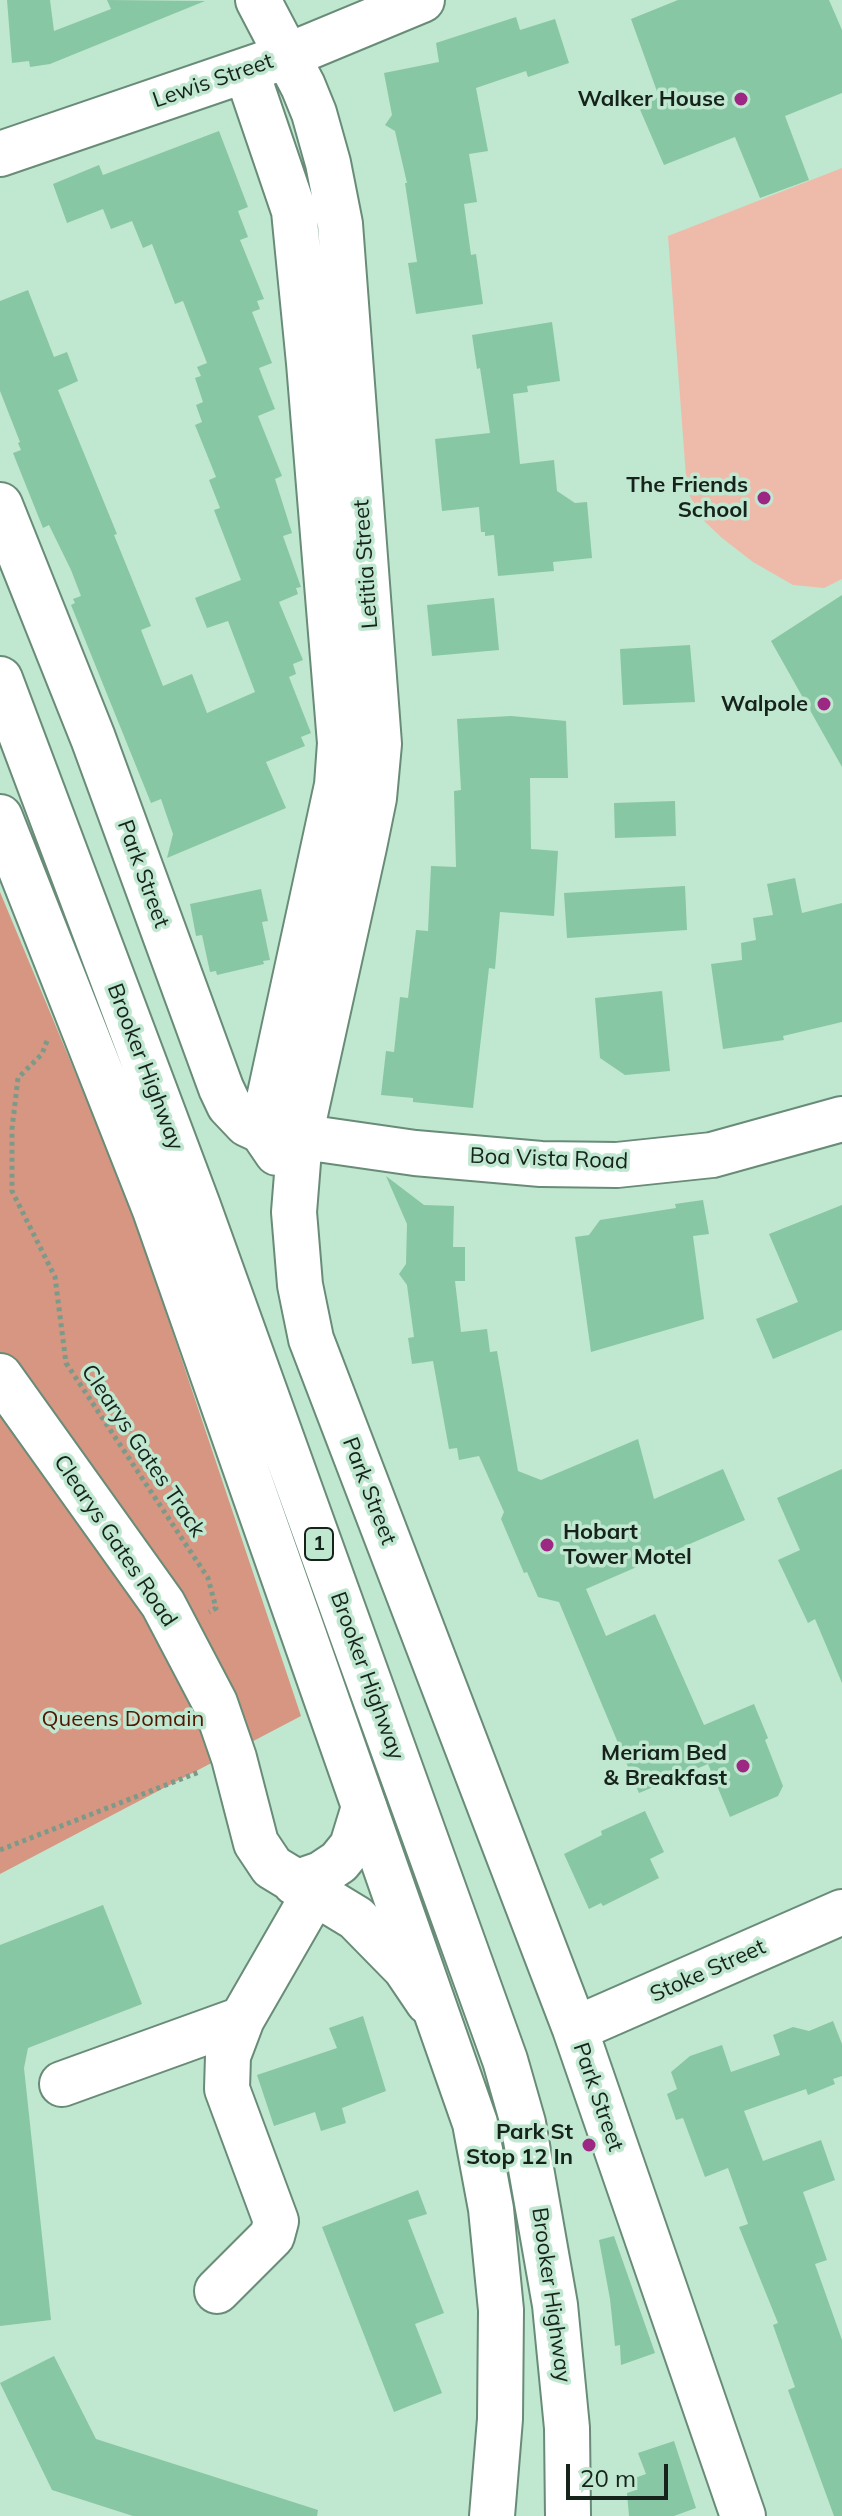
<!DOCTYPE html>
<style>
body{margin:0}
#map{position:relative;width:842px;height:2516px;overflow:hidden;background:#c0e7d0;font-family:Mulish,sans-serif}
canvas{display:block}
.scale{position:absolute;left:566px;top:2464px;width:102px;height:36px;box-sizing:border-box;border:4px solid #15231b;border-top:0;padding-left:10px;font-size:24px;line-height:28px;white-space:nowrap;color:#15231b;-webkit-text-stroke:6px #c0e7d0;paint-order:stroke}
</style>
<div id="map">
<canvas width="842" height="2516"></canvas>
<div class="scale">20 m</div>
</div>
<script>
const context = document.querySelector('canvas').getContext('2d');
context.lineJoin = 'round';
function paint(path, color) { context.fillStyle = color; context.fill(path, 'evenodd'); }
const toPath = rows => new Path2D(rows.map(r => 'M' + r).join(''));
function stroke(path, color, width, dash) { context.strokeStyle = color; context.lineWidth = width; context.lineCap = dash ? 'butt' : 'round'; context.setLineDash(dash || []); context.stroke(path); }
function label(font, color, halo, rows, align = 'center') {
  context.font = font + ' Mulish,sans-serif'; context.lineWidth = 7; context.setLineDash([]); context.textBaseline = 'middle'; context.strokeStyle = halo; context.fillStyle = color; for (const [text, x, y, turn = 0] of rows) {
    context.save(); context.translate(x, y); context.rotate((+turn || 0) * Math.PI / 180); context.textAlign = isNaN(turn) ? turn : align; if (halo) context.strokeText(text, 0, 0); context.fillText(text, 0, 0); context.restore();
  }
}
paint(toPath([
 [842,168,842,579,824,588,793,585,753,562,722,538,700,517,687,490,668,236]
]), '#eba');
paint(toPath([
 [0,892,129,1202,301,1716,0,1874]
]), '#d69681');
paint(toPath([
 [7,0,50,0,54,31,111,9,107,0,205,1,50,64,30,67,29,61,12,63],
 [678,0,829,0,842,30,842,93,785,116,809,180,760,198,735,137,664,165,638,105,659,97,631,19],
 [516,17,520,30,555,19,569,63,528,77,526,71,476,88,488,151,469,154,477,202,464,204,471,255,476,254,483,304,416,314,408,263,417,262,405,183,407,183,395,131,385,125,392,115,384,73,439,62,436,43],
 [219,131,248,207,238,211,248,237,240,240,264,299,257,301,260,309,252,312,272,363,259,368,275,409,258,416,282,476,275,479,292,533,283,536,301,587,296,588,298,594,279,602,303,660,293,664,296,674,289,677,311,733,301,737,305,746,266,762,286,808,167,858,173,834,161,799,151,803,71,605,75,603,73,599,81,596,71,570,49,525,43,528,13,453,21,450,18,443,20,442,0,391,0,301,28,290,54,357,67,352,78,381,58,390,117,534,114,535,151,626,141,630,163,686,192,674,207,713,255,692,228,621,207,628,195,598,241,580,214,510,220,508,209,480,216,477,195,425,202,422,196,405,203,402,195,378,201,376,197,367,207,363,183,301,175,304,152,244,143,248,132,221,111,229,103,209,67,223,53,184,99,165,103,175],
 [552,322,560,381,527,386,528,392,513,394,520,464,554,460,557,491,575,503,587,502,592,558,553,562,554,571,498,576,494,535,485,536,485,532,481,532,479,507,442,511,435,439,490,433,480,368,477,369,472,335],
 [842,595,842,767,771,641],
 [494,598,499,650,432,656,427,605],
 [690,645,695,702,623,705,620,649],
 [511,716,566,721,568,778,530,778,531,849,558,851,554,916,500,912,495,969,489,968,473,1108,413,1102,413,1098,381,1095,386,1051,394,1052,400,997,408,998,416,930,428,931,431,866,456,867,454,791,461,790,457,719],
 [675,801,676,836,615,838,614,803],
 [795,878,802,913,842,903,842,1022,783,1036,784,1040,723,1049,711,964,742,960,741,943,756,940,753,918,773,915,767,884],
 [685,886,687,930,567,938,564,893],
 [261,889,268,921,262,922,270,960,263,961,264,964,217,975,216,971,210,972,202,935,196,936,190,904],
 [662,991,670,1071,625,1075,600,1058,595,998],
 [386,1176,424,1205,454,1206,453,1247,465,1247,465,1281,455,1281,461,1332,487,1329,490,1352,484,1353,497,1351,518,1471,541,1480,638,1439,654,1499,723,1469,745,1520,586,1589,606,1636,655,1614,704,1725,754,1704,768,1738,765,1740,783,1786,778,1796,730,1817,708,1764,639,1793,559,1602,538,1597,527,1572,524,1573,501,1519,504,1512,479,1456,459,1460,457,1448,449,1449,433,1361,412,1364,408,1338,414,1337,407,1285,399,1274,406,1264,407,1224],
 [703,1200,709,1234,693,1236,704,1319,591,1352,575,1237,589,1235,600,1220,676,1208,675,1204],
 [842,1205,842,1330,773,1359,756,1319,798,1302,769,1234],
 [842,1469,842,1683,815,1619,808,1623,778,1560,800,1550,777,1498],
 [645,1811,664,1852,650,1859,659,1878,603,1906,601,1903,589,1909,564,1854,602,1835,601,1831],
 [103,1905,142,2004,28,2048,24,2068,51,2320,0,2326,0,1945],
 [363,2016,386,2091,342,2108,346,2123,321,2131,315,2112,274,2126,257,2075,337,2048,329,2028],
 [833,2021,842,2044,842,2076,833,2079,835,2084,808,2095,806,2089,744,2111,763,2161,821,2140,835,2180,803,2192,827,2260,815,2264,842,2340,842,2516,834,2516,788,2390,795,2387,773,2325,778,2323,739,2227,748,2224,728,2168,705,2177,683,2118,676,2120,667,2094,677,2089,671,2072,690,2056,722,2045,731,2072,780,2055,773,2035,793,2027,809,2031],
 [418,2190,427,2214,408,2220,444,2313,415,2324,442,2393,394,2412,322,2227],
 [614,2236,655,2353,621,2365,620,2345,615,2346,610,2299,599,2240],
 [54,2356,96,2439,318,2510,317,2516,133,2516,52,2490,0,2383],
 [674,2441,696,2508,674,2516,629,2516,627,2493,636,2490,632,2479,646,2474,638,2453]
]), '#88c7a3');
const minor = toPath([
 [258,0,303,86,314,113,328,163,340,224,379,744,374,798,364,847,300,1137,294,1212,300,1285,311,1339,575,2029,743,2516],
 [246,70,294,211,309,363,340,743,337,785,262,1131,277,1153],
 [0,154,287,56,422,0],
 [0,505,93,738,221,1088,229,1105,247,1124,262,1131,415,1153,541,1164,617,1165,712,1155,842,1119],
 [0,1376,163,1604,215,1703,234,1758,256,1843,272,1867,356,1918,405,1968,428,2002],
 [295,1883,321,1874,339,1862,352,1846,364,1807],
 [575,2029,842,1912],
 [62,2084,242,2019],
 [217,2291,272,2236,276,2221,227,2089,228,2056,242,2019,314,1894]
]);
const highway = toPath([
 [0,679,198,1206,505,2060,523,2123,555,2305,567,2428,568,2516],
 [0,817,155,1210,475,2123,491,2209,501,2310,500,2419,492,2516]
]);
stroke(minor, '#688c77', 48);
stroke(highway, '#688c77', 48);
stroke(toPath([
 [47,1041,42,1054,18,1078,12,1129,12,1191,55,1277,66,1363,208,1578,216,1608,209,1612],
 [0,1850,199,1772]
]), '#7d9a89', 5, [4, 4]);
stroke(minor, '#fff', 44);
stroke(highway, '#fff', 44);
for (const [x, y, r, color] of [
 [741,99,8,"#9d2883"],
 [764,498,8,"#9d2883"],
 [824,704,8,"#9d2883"],
 [547,1545,8,"#9d2883"],
 [743,1766,8,"#9d2883"],
 [589,2145,8,"#9d2883"]
]) { const dot = new Path2D(); dot.arc(x, y, r, 0, 2 * Math.PI); context.fillStyle = color; context.fill(dot); stroke(dot, '#c0e7d0', 3); }
for (const [x, y, w] of [
 [319,1544,28]
]) { const box = new Path2D(); box.roundRect(x - w / 2, y - 16, w, 32, 6); context.fillStyle = '#c0e7d0'; context.fill(box); stroke(box, '#15231b', 2); }
label('bold 20px', '#15231b', null, [
 ["1",319,1544]
]);
label('22px', '#15231b', '#c0e7d0', [
 ["Lewis Street",213,81,-19],
 ["Letitia Street",366,564,-94],
 ["Park Street",143,874,70],
 ["Brooker Highway",145,1067,69],
 ["Boa Vista Road",549,1159,2],
 ["Clearys Gates Track",143,1451,56],
 ["Park Street",369,1491,69],
 ["Clearys Gates Road",115,1541,56],
 ["Brooker Highway",367,1676,70],
 ["Stoke Street",708,1971,-24],
 ["Park Street",598,2097,71],
 ["Brooker Highway",551,2295,82]
]);
label('bold 22px', '#15231b', '#c0e7d0', [
 ["Walker House",725,99],
 ["The Friends",748,485],
 ["School",748,510],
 ["Walpole",808,704],
 ["Hobart",563,1532,"left"],
 ["Tower Motel",563,1557,"left"],
 ["Meriam Bed",727,1753],
 ["& Breakfast",727,1778],
 ["Park St",573,2132],
 ["Stop 12 In",573,2157]
], 'right');
label('22px', '#501703', '#c0e7d0', [
 ["Queens Domain",123,1719]
]);
</script>
